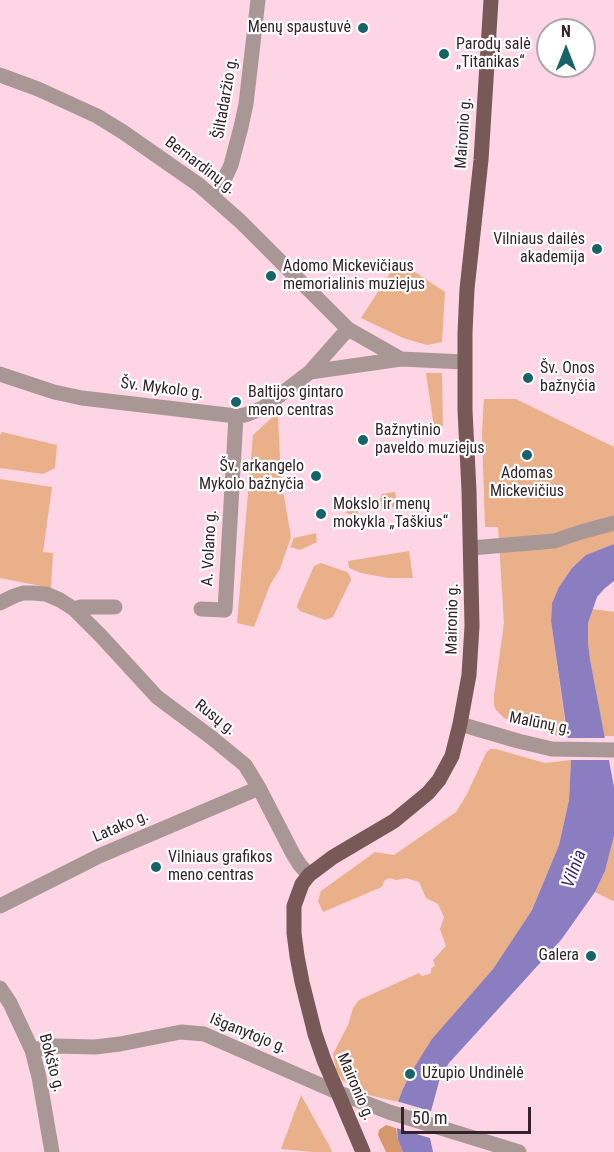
<!DOCTYPE html>
<meta charset="utf-8">
<style>
body{margin:0}
#map{position:relative;width:614px;height:1152px;overflow:hidden;background:#fdd5e4;font-family:"Roboto Condensed",sans-serif}
canvas{display:block}
.north{position:absolute;left:536px;top:18px;width:60px;height:60px;box-sizing:border-box;background:#fff;border:2px solid #ada7aa;border-radius:50%;rotate:0deg;font-size:16px;font-weight:700;line-height:24px;text-align:center;color:#33242a}
.north::after{content:'';display:block;margin:auto;width:21px;height:27px;background:#166469;clip-path:polygon(50% 0,100% 100%,50% 72%,0 100%)}
.scale{position:absolute;left:401px;top:1107px;width:130px;height:27px;box-sizing:border-box;border:3px solid #33242a;border-top:0;padding-left:8px;font-size:18px;line-height:21px;white-space:nowrap;color:#33242a;-webkit-text-stroke:4px #fff;paint-order:stroke}
</style>
<div id="map">
<canvas width="614" height="1152"></canvas>
<div class="north">N</div>
<div class="scale">50 m</div>
</div>
<script>
const context = document.querySelector('canvas').getContext('2d');
context.lineJoin = 'round';
function paint(path, color) { context.fillStyle = color; context.fill(path, 'evenodd'); }
const toPath = rows => new Path2D(rows.map(r => 'M' + r).join(''));
function stroke(path, color, width, dash) { context.strokeStyle = color; context.lineWidth = width; context.lineCap = dash ? 'butt' : 'round'; context.setLineDash(dash || []); context.stroke(path); }
function label(font, color, halo, rows, align = 'center') {
  context.font = font + ' "Roboto Condensed",sans-serif'; context.lineWidth = 4.5; context.setLineDash([]); context.textBaseline = 'middle'; context.strokeStyle = halo; context.fillStyle = color; for (const [text, x, y, turn = 0] of rows) {
    context.save(); context.translate(x, y); context.rotate((+turn || 0) * Math.PI / 180); context.textAlign = isNaN(turn) ? turn : align; if (halo) context.strokeText(text, 0, 0); context.fillText(text, 0, 0); context.restore();
  }
}
paint(toPath([
 [398,261,445,292,442,342,427,345,403,338,361,318],
 [426,373,442,373,443,426,434,427],
 [484,399,516,399,614,447,614,544,587,555,572,568,559,587,552,603,551,621,567,736,561,737,504,718,496,710,494,705,494,695,504,623,498,527,485,527,482,432],
 [277,413,278,417,281,478,291,537,280,569,270,585,254,627,237,623,253,435],
 [2,432,57,445,55,468,43,474,0,468,0,435],
 [0,479,52,487,43,552,53,553,51,588,0,578],
 [395,492,398,506,387,508,387,506,375,508,375,505,380,500,382,494],
 [359,499,363,504,369,506,369,509,358,511,358,514,348,514,346,512,348,511,346,501],
 [316,533,317,542,300,550,290,547,294,538],
 [409,551,413,578,388,578,361,573,349,568,348,561],
 [321,563,347,572,350,576,351,580,333,617,325,620,300,611,297,607,298,603,314,566],
 [592,609,614,612,614,736,604,736,590,659,588,643,588,623],
 [490,749,496,749,545,763,571,760,569,800,559,845,532,910,493,969,432,1040,410,1074,402,1091,398,1102,369,1095,342,1080,336,1069,333,1054,348,1025,353,1008,359,1000,419,973,422,976,431,973,431,968,435,966,433,960,446,946,440,929,444,917,438,904,426,898,419,882,406,878,396,880,389,878,384,881,382,887,323,912,318,901,321,891,375,852,394,855,456,812,467,794,486,753],
 [614,836,614,900,613,901,595,892,605,871],
 [301,1095,329,1145,332,1152,314,1152,281,1149]
]), '#e9b08a');
paint(toPath([
 [386,1125,396,1128,398,1140,403,1152,386,1152,378,1135,379,1130]
]), '#d7976c');
paint(toPath([
 [614,544,614,581,604,589,597,597,588,623,588,643,590,659,614,787,614,836,605,871,595,892,561,940,449,1063,440,1078,431,1111,430,1138,433,1152,403,1152,398,1140,396,1119,398,1102,402,1091,410,1074,432,1039,493,969,532,910,559,845,569,800,571,760,551,621,552,603,559,587,572,568,586,555]
]), '#8b7ec0');
paint(toPath([
 [564,738,608,738,612,760,568,760],
 [396,1101,434,1112,433,1139,393,1127]
]), '#fdd5e4');
stroke(toPath([
 [0,75,38,89,97,116,123,132,199,185,240,221,348,329,401,359],
 [213,197,224,180,231,165,241,127,246,104,258,0],
 [310,372,401,359,464,362],
 [0,374,54,392,82,398,236,416,245,415,263,408,310,372,348,329],
 [471,548,554,541,581,532,614,523],
 [0,603,14,596,23,593,33,593,46,594,60,600,74,609,101,636,157,697,212,738,245,765,259,788,293,854,300,865,309,875],
 [74,609,81,607,115,607],
 [201,609,225,610,236,416],
 [460,724,518,741,552,749,614,750],
 [0,906,99,856,259,788],
 [0,988,10,1003,32,1050,39,1077,52,1152],
 [32,1050,55,1046,95,1047,120,1044,181,1032,204,1034,339,1093,389,1112,519,1152]
]), '#a99795', 15);
stroke(toPath([
 [363,1152,324,1060,315,1034,302,982,297,956,294,933,294,906,302,884,309,875,333,857,394,821,428,793,439,780,452,756,460,724,469,675,472,626,469,491,465,410,465,333,467,289,481,160,491,0]
]), '#795957', 15);
for (const [x, y, r, color] of [
 [363,28,6,"#166469"],
 [444,54,6,"#166469"],
 [597,249,6,"#166469"],
 [271,276,6,"#166469"],
 [528,378,6,"#166469"],
 [236,402,6,"#166469"],
 [363,440,6,"#166469"],
 [527,455,6,"#166469"],
 [316,476,6,"#166469"],
 [321,514,6,"#166469"],
 [156,867,6,"#166469"],
 [591,956,6,"#166469"],
 [410,1074,6,"#166469"]
]) { const dot = new Path2D(); dot.arc(x, y, r, 0, 2 * Math.PI); context.fillStyle = color; context.fill(dot); stroke(dot, '#fff', 2); }
label('16px', '#33242a', '#fff', [
 ["Menų spaustuvė",351,28,"right"],
 ["Parodų salė",456,45],
 ["„Titanikas“",456,63],
 ["Vilniaus dailės",585,240,"right"],
 ["akademija",585,258,"right"],
 ["Adomo Mickevičiaus",283,267],
 ["memorialinis muziejus",283,285],
 ["Šv. Onos",540,369],
 ["bažnyčia",540,387],
 ["Baltijos gintaro",248,393],
 ["meno centras",248,411],
 ["Bažnytinio",375,431],
 ["paveldo muziejus",375,449],
 ["Šv. arkangelo",304,467,"right"],
 ["Mykolo bažnyčia",304,485,"right"],
 ["Adomas",527,474,"center"],
 ["Mickevičius",527,492,"center"],
 ["Mokslo ir menų",333,505],
 ["mokykla „Taškius“",333,523],
 ["Vilniaus grafikos",168,858],
 ["meno centras",168,876],
 ["Galera",579,956,"right"],
 ["Užupio Undinėlė",422,1074]
], 'left');
label('16px', '#33242a', '#fff', [
 ["Šiltadaržio g.",226,98,-80],
 ["Maironio g.",464,133,-86],
 ["Bernardinų g.",200,166,37],
 ["Šv. Mykolo g.",162,389,7],
 ["A. Volano g.",210,548,-87],
 ["Maironio g.",453,619,-89],
 ["Rusų g.",215,718,38],
 ["Malūnų g.",540,724,11],
 ["Latako g.",121,827,-23],
 ["Išganytojo g.",248,1034,22],
 ["Bokšto g.",51,1063,75],
 ["Maironio g.",355,1087,67]
]);
label('italic 18px', '#412b79', '#fff', [
 ["Vilnia",575,869,-70]
]);
</script>
